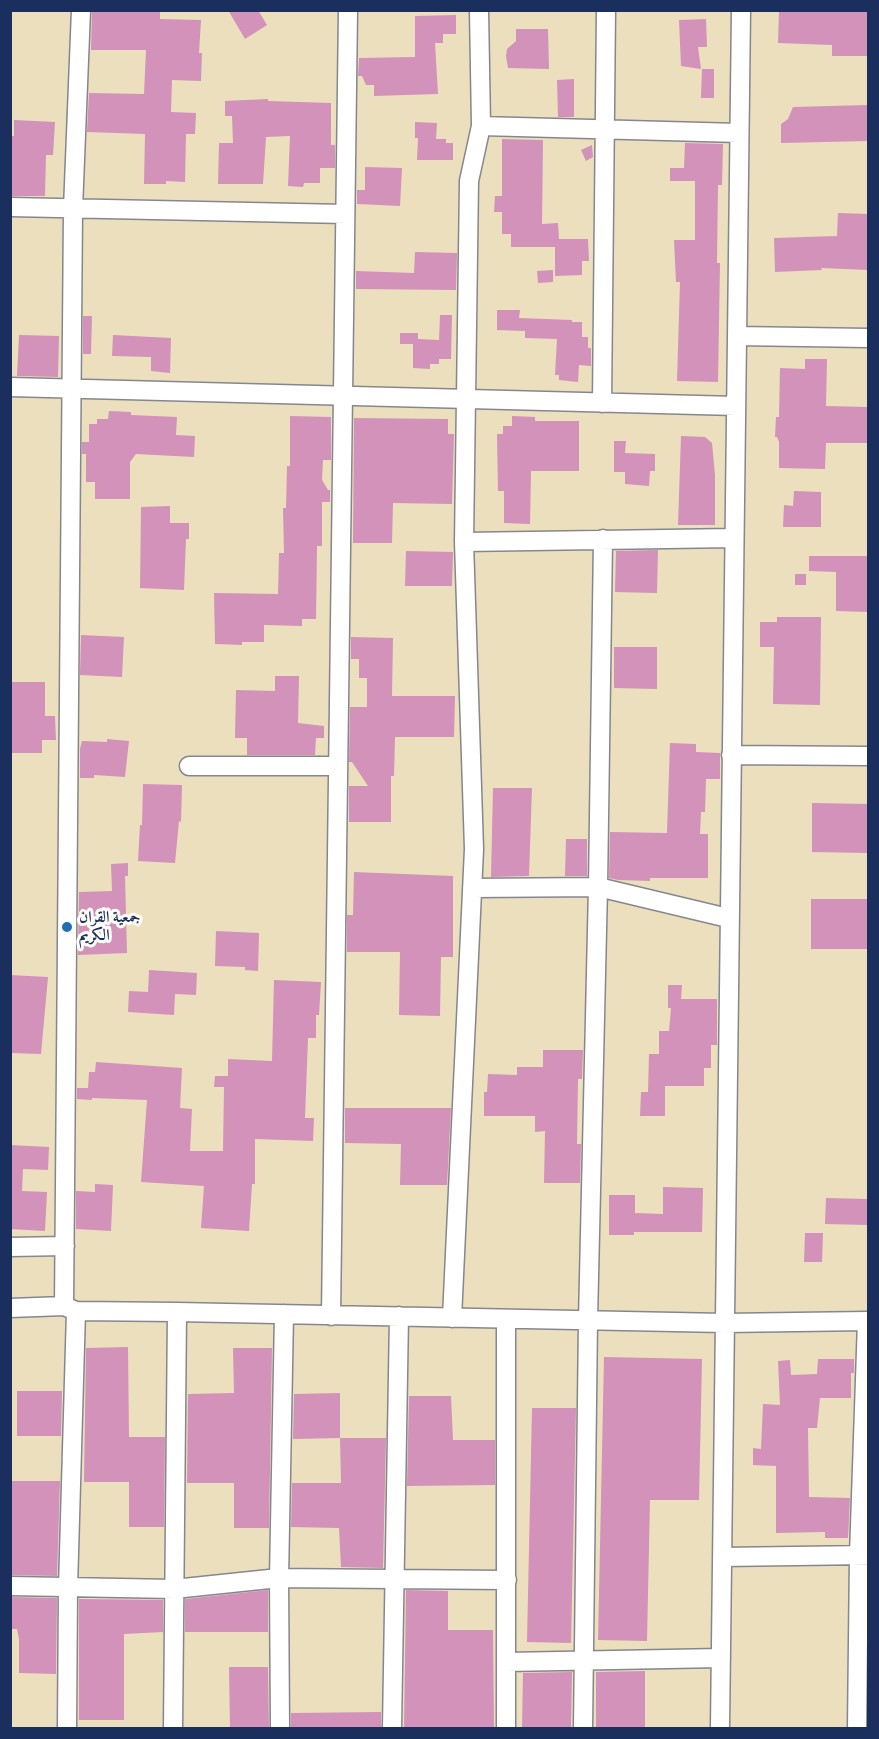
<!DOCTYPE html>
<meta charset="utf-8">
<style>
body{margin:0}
#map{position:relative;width:879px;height:1739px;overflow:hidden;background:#ecdfbd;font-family:"IM FELL French Canon",serif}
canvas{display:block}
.frame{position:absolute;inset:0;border:12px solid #1b2f5e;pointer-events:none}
</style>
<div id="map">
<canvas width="879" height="1739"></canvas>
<div class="frame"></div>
</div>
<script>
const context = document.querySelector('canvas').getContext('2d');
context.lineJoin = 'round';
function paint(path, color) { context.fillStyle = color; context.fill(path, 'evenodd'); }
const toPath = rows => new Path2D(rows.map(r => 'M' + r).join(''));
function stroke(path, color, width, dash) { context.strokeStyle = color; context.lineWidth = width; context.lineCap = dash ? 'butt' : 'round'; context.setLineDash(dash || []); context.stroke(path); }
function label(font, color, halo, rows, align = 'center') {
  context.font = font + ' "IM FELL French Canon",Amiri,serif'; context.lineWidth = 6; context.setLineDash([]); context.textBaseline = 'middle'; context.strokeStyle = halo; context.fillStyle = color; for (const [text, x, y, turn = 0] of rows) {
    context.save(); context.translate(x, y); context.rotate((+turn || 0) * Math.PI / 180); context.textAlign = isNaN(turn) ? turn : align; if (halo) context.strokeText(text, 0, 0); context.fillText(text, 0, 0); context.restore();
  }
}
paint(toPath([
 [144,10,160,10,160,19,201,20,199,53,202,53,201,81,172,80,171,112,196,113,195,134,186,134,185,182,166,181,166,184,144,184,145,134,87,132,89,93,144,94,146,50,91,50,92,11],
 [228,10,258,10,267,25,245,39],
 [779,10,868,10,868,56,832,56,832,45,778,43],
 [456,15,456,34,443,34,443,43,435,43,438,94,374,96,374,85,366,85,362,76,358,76,359,58,415,57,415,16],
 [706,19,707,47,698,47,701,69,681,66,679,20],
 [516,29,548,29,549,69,508,68,506,56,507,49,516,41],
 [702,69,714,69,714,98,701,98],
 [574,79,574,117,558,117,557,80],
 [268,99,268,101,331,103,331,145,335,145,335,168,320,168,320,183,304,183,303,187,288,186,290,136,266,137,263,184,218,184,219,143,233,143,232,116,225,116,225,101],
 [868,105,868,141,781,143,781,124,788,119,793,107],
 [14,120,55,122,53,155,46,155,45,196,10,196,10,136,14,136],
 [415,122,437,123,436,139,446,139,446,143,453,143,453,160,417,160,418,138,415,138],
 [502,139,543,140,542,224,558,223,559,239,588,239,589,261,582,261,582,275,555,276,555,247,511,247,511,234,502,234,502,212,494,212,495,196,502,196],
 [685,143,723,144,722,185,718,185,717,263,720,263,718,382,677,381,680,282,676,282,674,240,695,240,695,181,670,181,670,168,684,168],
 [592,145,593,157,586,161,581,150],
 [365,167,402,168,400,206,357,204,357,190,365,190],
 [838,213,868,214,868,270,821,268,822,270,775,272,774,238,837,236],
 [415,252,457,253,456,290,356,289,356,271,414,273],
 [553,270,553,282,538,283,537,271],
 [497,310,520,310,519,318,572,320,572,322,582,322,582,337,588,337,588,348,591,348,591,366,579,365,578,382,559,380,559,375,555,375,557,339,525,338,525,331,497,330],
 [440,315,452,315,451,359,439,359,439,364,430,364,430,369,413,368,413,344,400,344,400,333,418,333,418,339,439,340],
 [83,316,92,316,91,354,83,354],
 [19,335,59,336,58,377,17,376],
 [113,335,171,338,170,373,151,371,151,357,112,356],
 [805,359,827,359,826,406,868,407,868,443,826,443,825,469,779,468,779,442,777,437,775,437,776,417,779,417,780,368,805,369],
 [109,411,131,412,131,415,177,417,176,435,195,436,194,457,136,454,130,462,130,499,95,499,95,482,86,482,86,454,82,454,82,442,89,442,89,424,97,424,97,419,108,419],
 [290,416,331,417,331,460,323,460,322,480,328,490,330,490,330,502,322,502,322,546,317,546,316,619,302,619,302,626,264,625,264,642,242,642,242,645,215,644,214,593,278,594,279,553,284,553,283,508,286,508,287,466,290,466],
 [512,416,535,417,535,421,579,421,579,471,531,471,530,524,504,523,504,491,498,491,497,434,503,434,503,426,512,426],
 [354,418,448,419,448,434,454,434,452,504,393,503,392,543,353,543],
 [681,436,705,437,712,443,715,475,715,525,678,525],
 [614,441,626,441,625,453,655,454,655,471,650,471,649,486,625,484,625,472,614,472],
 [794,491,821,492,821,527,783,527,784,505,793,506],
 [170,506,170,523,189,523,189,539,186,539,184,590,140,588,141,507],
 [658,550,657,593,615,592,616,551],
 [406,551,453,552,452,586,405,586],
 [809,556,868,556,868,612,836,611,836,572,809,571],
 [795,574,806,574,806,585,795,585],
 [777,617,821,617,820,705,773,704,774,647,760,647,760,622,777,622],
 [81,635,124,637,122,677,80,675],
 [351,637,393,638,392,696,455,696,454,737,395,737,394,776,391,776,391,822,349,822,349,786,368,786,352,762,349,762,350,707,367,707,367,678,359,678,359,659,351,659],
 [614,647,657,647,657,689,614,688],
 [275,676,299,676,298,723,324,726,324,738,316,738,315,755,247,755,247,738,235,738,236,690,275,691],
 [12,682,45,682,45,716,55,716,56,740,42,740,42,753,10,753],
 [107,739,129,741,125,777,94,775,94,778,80,778,80,749,82,741,107,742],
 [670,743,696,744,696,752,720,753,720,779,706,779,705,812,701,812,700,834,708,834,708,878,650,878,650,881,618,880,609,878,610,832,667,833],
 [143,784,182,785,181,822,179,821,175,863,138,861,140,825,142,825],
 [493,788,532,788,529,876,491,877],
 [812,803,868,804,868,853,812,852],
 [566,839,587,839,587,876,565,876],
 [128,863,128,876,125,876,127,953,78,955,79,892,112,891,111,864],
 [354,872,453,876,453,957,441,957,440,1016,399,1015,400,952,347,952,347,915,353,915],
 [811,899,868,899,868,949,811,949],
 [216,931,259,933,258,971,245,970,245,967,215,966],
 [149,970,197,973,196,995,175,994,174,1015,128,1012,129,991,148,992],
 [10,975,48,977,41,1054,10,1053],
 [274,980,321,982,319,1015,316,1015,316,1038,308,1038,305,1118,314,1118,313,1141,255,1139,255,1184,252,1184,249,1231,201,1228,204,1186,141,1182,147,1100,92,1098,92,1100,77,1099,77,1088,88,1088,89,1072,95,1072,96,1062,182,1068,180,1108,192,1109,190,1151,223,1151,224,1087,214,1087,215,1076,228,1076,228,1059,272,1061],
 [668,985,682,985,681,999,717,999,717,1045,711,1045,711,1068,704,1068,704,1086,665,1086,665,1116,640,1116,641,1092,648,1092,649,1054,659,1054,659,1031,669,1031,671,1008,668,1008],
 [543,1050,583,1050,582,1079,578,1079,577,1144,581,1144,580,1183,544,1183,545,1131,535,1132,535,1116,484,1116,484,1092,487,1092,488,1074,517,1075,517,1067,543,1067],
 [345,1108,451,1108,447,1185,400,1185,401,1144,345,1143],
 [10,1145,49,1147,48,1170,23,1169,22,1191,47,1192,45,1231,10,1229],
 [95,1184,113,1185,111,1231,76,1229,76,1191,95,1192],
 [663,1187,703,1188,702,1232,634,1232,634,1235,609,1235,609,1195,635,1195,635,1213,663,1214],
 [826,1198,868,1199,868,1225,825,1224],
 [805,1233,823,1233,822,1262,804,1262],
 [128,1347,129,1437,165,1437,164,1527,129,1527,129,1482,84,1482,86,1348],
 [233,1348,272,1348,269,1528,234,1528,234,1483,187,1483,188,1394,234,1393],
 [604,1357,702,1359,699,1500,650,1500,647,1641,598,1640],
 [818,1359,854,1359,854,1373,851,1373,851,1398,820,1398,817,1428,808,1428,809,1497,850,1498,848,1538,825,1538,825,1532,776,1533,776,1466,753,1465,753,1448,761,1449,763,1404,780,1405,778,1361,790,1360,791,1375,817,1374],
 [17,1391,62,1391,61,1436,17,1436],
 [340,1393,340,1438,293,1439,294,1394],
 [409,1396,451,1396,453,1440,495,1440,495,1485,407,1486],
 [532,1408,576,1408,571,1643,527,1642],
 [340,1438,386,1438,383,1568,341,1567,339,1528,291,1527,292,1483,341,1483],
 [10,1481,60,1481,57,1576,10,1575],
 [268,1590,268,1632,185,1632,185,1599],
 [406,1590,448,1591,448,1630,493,1630,494,1728,404,1728],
 [10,1597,57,1598,56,1674,19,1673,19,1639,17,1629,10,1629],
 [79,1599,163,1600,163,1632,124,1634,124,1720,79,1720],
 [229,1667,268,1667,269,1728,230,1728],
 [645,1671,645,1728,596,1728,596,1672],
 [572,1672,571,1728,522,1728,523,1673],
 [381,1712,381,1728,291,1728,291,1713]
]), '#d292b9');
const minor = toPath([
 [481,126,739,133],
 [10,207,345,214],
 [737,336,868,338],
 [10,387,736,406],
 [602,403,606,10],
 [464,542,734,538],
 [731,755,868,756],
 [189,766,338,766],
 [472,888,598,887,728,918],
 [10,1247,65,1246],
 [64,1306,73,209,81,10],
 [10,1308,64,1306,76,1311,177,1312,724,1323,868,1321],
 [331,1316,348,10],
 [452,1318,474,849,464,542,469,181,481,126,479,10],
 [506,1319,506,1728],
 [722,1557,868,1555],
 [10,1586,174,1589,279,1578,507,1580],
 [506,1662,721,1658],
 [67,1728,68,1588,76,1311],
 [173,1728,177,1312],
 [280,1728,279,1578,284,1314],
 [392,1728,399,1316],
 [583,1728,588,1320,598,887,603,539],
 [720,1728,741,10],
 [857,1728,859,1555,867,1321]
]);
stroke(minor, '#84878e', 21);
stroke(minor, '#fff', 18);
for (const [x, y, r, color] of [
 [67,927,6,"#1f6fb2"]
]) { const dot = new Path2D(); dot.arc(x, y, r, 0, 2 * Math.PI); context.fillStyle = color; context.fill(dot); stroke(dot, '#fdfcf7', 2); }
label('bold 16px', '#1b2f5e', '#fdfcf7', [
 ["جمعية القران",79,918],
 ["الكريم",79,936]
], 'left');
</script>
